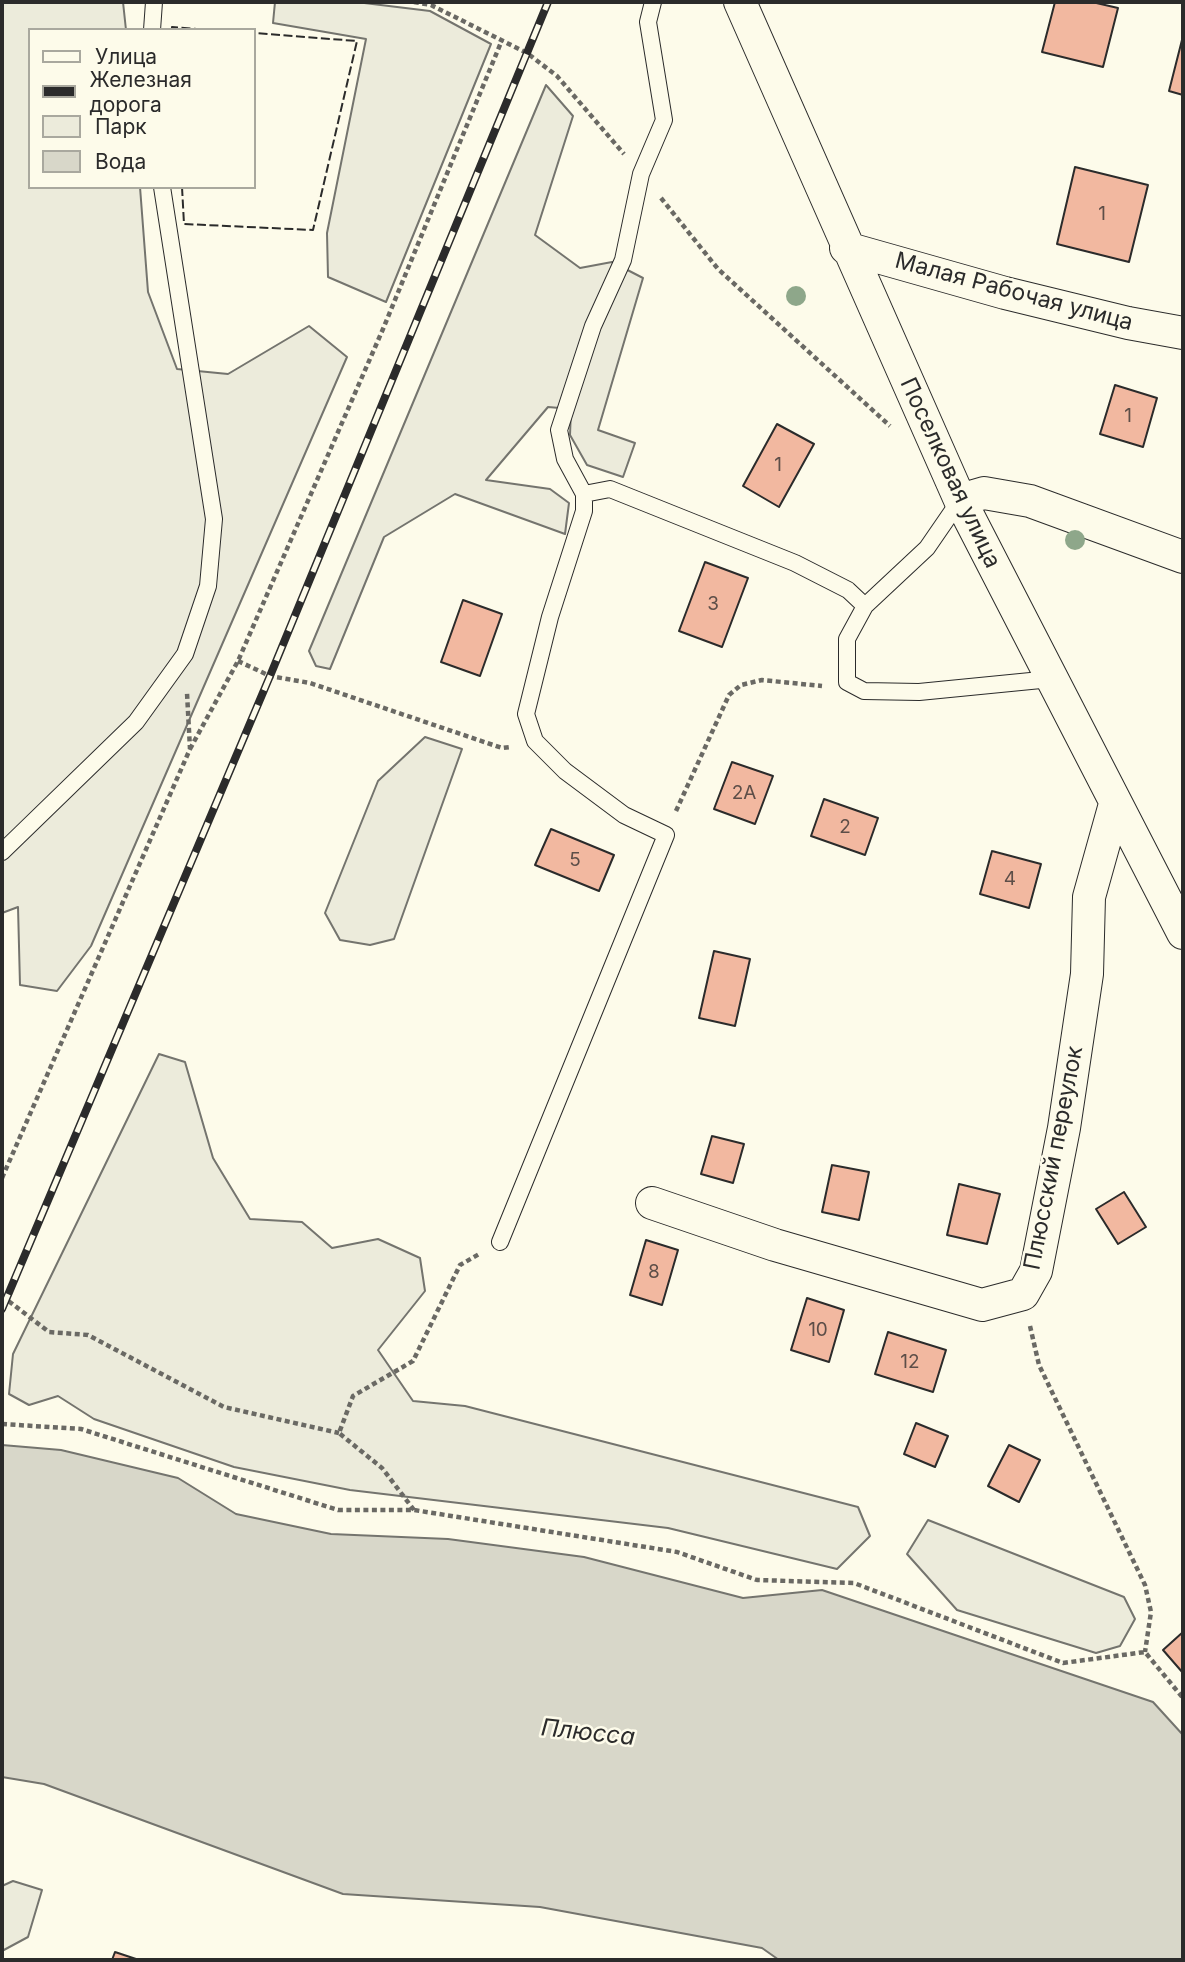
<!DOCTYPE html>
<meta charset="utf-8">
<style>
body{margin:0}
#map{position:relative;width:1185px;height:1962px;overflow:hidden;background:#fdfbea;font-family:Inter,sans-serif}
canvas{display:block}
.frame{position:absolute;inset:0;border:4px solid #2b2b2b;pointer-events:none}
.legend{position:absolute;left:28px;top:28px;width:228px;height:161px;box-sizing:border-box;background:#fdfbea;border:2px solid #a9a89e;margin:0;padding:9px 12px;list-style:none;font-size:21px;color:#2b2b2b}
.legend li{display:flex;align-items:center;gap:14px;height:35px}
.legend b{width:35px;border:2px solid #a9a89e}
</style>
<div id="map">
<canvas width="1185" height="1962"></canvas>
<div class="frame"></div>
<ul class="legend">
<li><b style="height:9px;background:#fdfbea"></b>Улица</li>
<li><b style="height:9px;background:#2b2b2b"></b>Железная дорога</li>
<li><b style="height:19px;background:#ecebdb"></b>Парк</li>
<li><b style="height:19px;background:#d8d7c9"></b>Вода</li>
</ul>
</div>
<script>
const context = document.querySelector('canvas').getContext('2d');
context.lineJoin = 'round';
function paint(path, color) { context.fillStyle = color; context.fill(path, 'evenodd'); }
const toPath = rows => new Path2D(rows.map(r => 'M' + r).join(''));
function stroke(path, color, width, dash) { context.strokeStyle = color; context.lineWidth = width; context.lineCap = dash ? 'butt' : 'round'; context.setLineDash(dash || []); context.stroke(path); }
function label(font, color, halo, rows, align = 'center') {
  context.font = font + ' Inter,sans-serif'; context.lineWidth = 5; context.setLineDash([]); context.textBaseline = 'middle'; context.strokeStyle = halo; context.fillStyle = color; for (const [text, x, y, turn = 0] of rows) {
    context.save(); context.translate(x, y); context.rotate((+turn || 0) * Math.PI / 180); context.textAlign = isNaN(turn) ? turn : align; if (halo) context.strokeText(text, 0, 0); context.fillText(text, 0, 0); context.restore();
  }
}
const green = toPath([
 [2,2,123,2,126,30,30,30,30,187,140,187,148,292,177,369,228,374,309,326,347,357,91,946,57,991,20,985,18,907,2,913,2,2],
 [275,2,356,2,430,11,491,44,386,302,328,277,327,233,366,39,273,23,275,2],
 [546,85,573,116,535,235,580,268,612,262,643,278,598,430,635,443,623,477,587,465,570,435,571,409,548,407,486,480,550,489,569,503,565,534,455,494,384,537,330,669,316,666,309,651,546,85],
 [425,737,462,749,394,939,370,945,340,940,325,913,378,781,425,737],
 [159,1054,185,1062,213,1158,250,1219,302,1222,332,1248,378,1239,420,1258,425,1291,378,1350,413,1401,465,1406,858,1507,870,1536,837,1569,668,1528,350,1490,234,1467,94,1419,58,1396,29,1405,9,1394,13,1354,159,1054],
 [928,1520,1124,1597,1135,1619,1120,1646,1096,1653,957,1610,907,1554,928,1520],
 [13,1881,42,1890,28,1937,2,1951,2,1886,13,1881]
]);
paint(green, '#ecebdb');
stroke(green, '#74746e', 2);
const water = toPath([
 [2,1445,61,1450,178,1478,236,1514,331,1534,448,1539,584,1557,743,1598,822,1590,1153,1702,1183,1735,1183,1960,779,1960,762,1948,540,1907,343,1894,44,1784,2,1777,2,1445]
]);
paint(water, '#d8d7c9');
stroke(water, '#74746e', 2);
const building = toPath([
 [1055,2,1092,2,1118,8,1103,67,1042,52,1055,2],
 [1183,36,1183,95,1169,91,1183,36],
 [1075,167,1148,185,1129,262,1057,244,1075,167],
 [1115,385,1157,398,1143,447,1100,434,1115,385],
 [777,424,814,444,779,507,743,486,777,424],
 [705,562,748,578,722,647,679,631,705,562],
 [463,600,502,614,480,676,441,662,463,600],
 [732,762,773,776,755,824,714,809,732,762],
 [824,799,878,818,865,855,811,836,824,799],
 [551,829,614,855,599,891,535,865,551,829],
 [992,851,1041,864,1029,908,980,894,992,851],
 [714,951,750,959,735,1026,699,1018,714,951],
 [712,1136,744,1144,733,1183,701,1174,712,1136],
 [832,1165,869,1172,859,1220,822,1212,832,1165],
 [959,1184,1000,1194,987,1244,947,1235,959,1184],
 [1124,1192,1146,1227,1118,1244,1096,1209,1124,1192],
 [646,1240,678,1250,662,1305,630,1295,646,1240],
 [807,1298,844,1310,829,1362,791,1350,807,1298],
 [888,1332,946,1350,933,1392,875,1374,888,1332],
 [916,1423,948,1436,935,1467,904,1454,916,1423],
 [1009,1445,1040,1460,1019,1502,988,1486,1009,1445],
 [1183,1632,1183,1673,1163,1650,1183,1632],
 [115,1952,139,1960,112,1960,115,1952]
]);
paint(building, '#f2b8a0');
stroke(building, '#2b2b2b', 2);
const lane = toPath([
 [152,30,154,2],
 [584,494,610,489,795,563,848,590,865,606],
 [960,500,927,548,865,606,847,639,847,682,864,691,919,692,1051,679],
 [2,852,136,722,185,654,208,586,214,519,162,187],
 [500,1242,666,835,624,815,565,771,535,741,526,714,550,617,584,511,584,494,565,459,559,430,593,326,623,260,641,174,664,120,648,22,653,2]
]);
const street = toPath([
 [740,2,960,500,1183,933],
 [846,248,1005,293,1128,323,1183,333],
 [960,500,984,493,1030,501,1183,557],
 [652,1203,775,1245,982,1305,1023,1294,1036,1271,1064,1128,1087,974,1089,897,1115,804]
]);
stroke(lane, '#2b2b2b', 18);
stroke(street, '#2b2b2b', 34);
stroke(toPath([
 [414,2,431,5,527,53,557,76,624,154],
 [661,198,718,269,890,426],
 [238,661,270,676,310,683,502,748,510,747],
 [190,749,238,661,383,329,502,40],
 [676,811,729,695,741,685,762,680,822,686],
 [2,1178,190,749,187,693],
 [2,1296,49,1332,88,1335,224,1407,339,1433],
 [1030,1326,1039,1365,1145,1585,1151,1612,1145,1652],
 [2,1424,81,1429,338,1510,414,1510,677,1552,757,1580,854,1583,1063,1663,1145,1652,1183,1698],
 [414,1510,382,1468,339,1433,353,1396,413,1361,460,1265,481,1253]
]), '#6a6964', 4.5, [5, 3.5]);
stroke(lane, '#fdfbea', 16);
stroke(street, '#fdfbea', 32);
const rail = toPath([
 [2,1309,270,676,548,2]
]);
stroke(rail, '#2b2b2b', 8);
stroke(rail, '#fdfbea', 5, [16]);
stroke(toPath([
 [172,30,172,27,209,30],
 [182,187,184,224,313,230,357,41,254,33]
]), '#2b2b2b', 2, [9, 3.5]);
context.fillStyle = '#8ea78a';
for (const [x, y] of [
 [796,296],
 [1075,540]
]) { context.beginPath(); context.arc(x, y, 10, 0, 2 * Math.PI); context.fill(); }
label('19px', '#5d4e48', null, [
 ["1",1102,214],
 ["1",1128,416],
 ["1",778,465],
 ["3",713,604],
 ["2А",744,793],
 ["2",845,827],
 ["5",575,860],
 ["4",1010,879],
 ["8",654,1272],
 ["10",818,1330],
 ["12",910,1362]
]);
label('23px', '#2b2b2b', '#fdfbea', [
 ["Малая Рабочая улица",1014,292,15],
 ["Поселковая улица",950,473,65],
 ["Плюсский переулок",1054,1158,-79]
]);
label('italic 24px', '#2b2b2b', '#fdfbea', [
 ["Плюсса",588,1733,6]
]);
</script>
